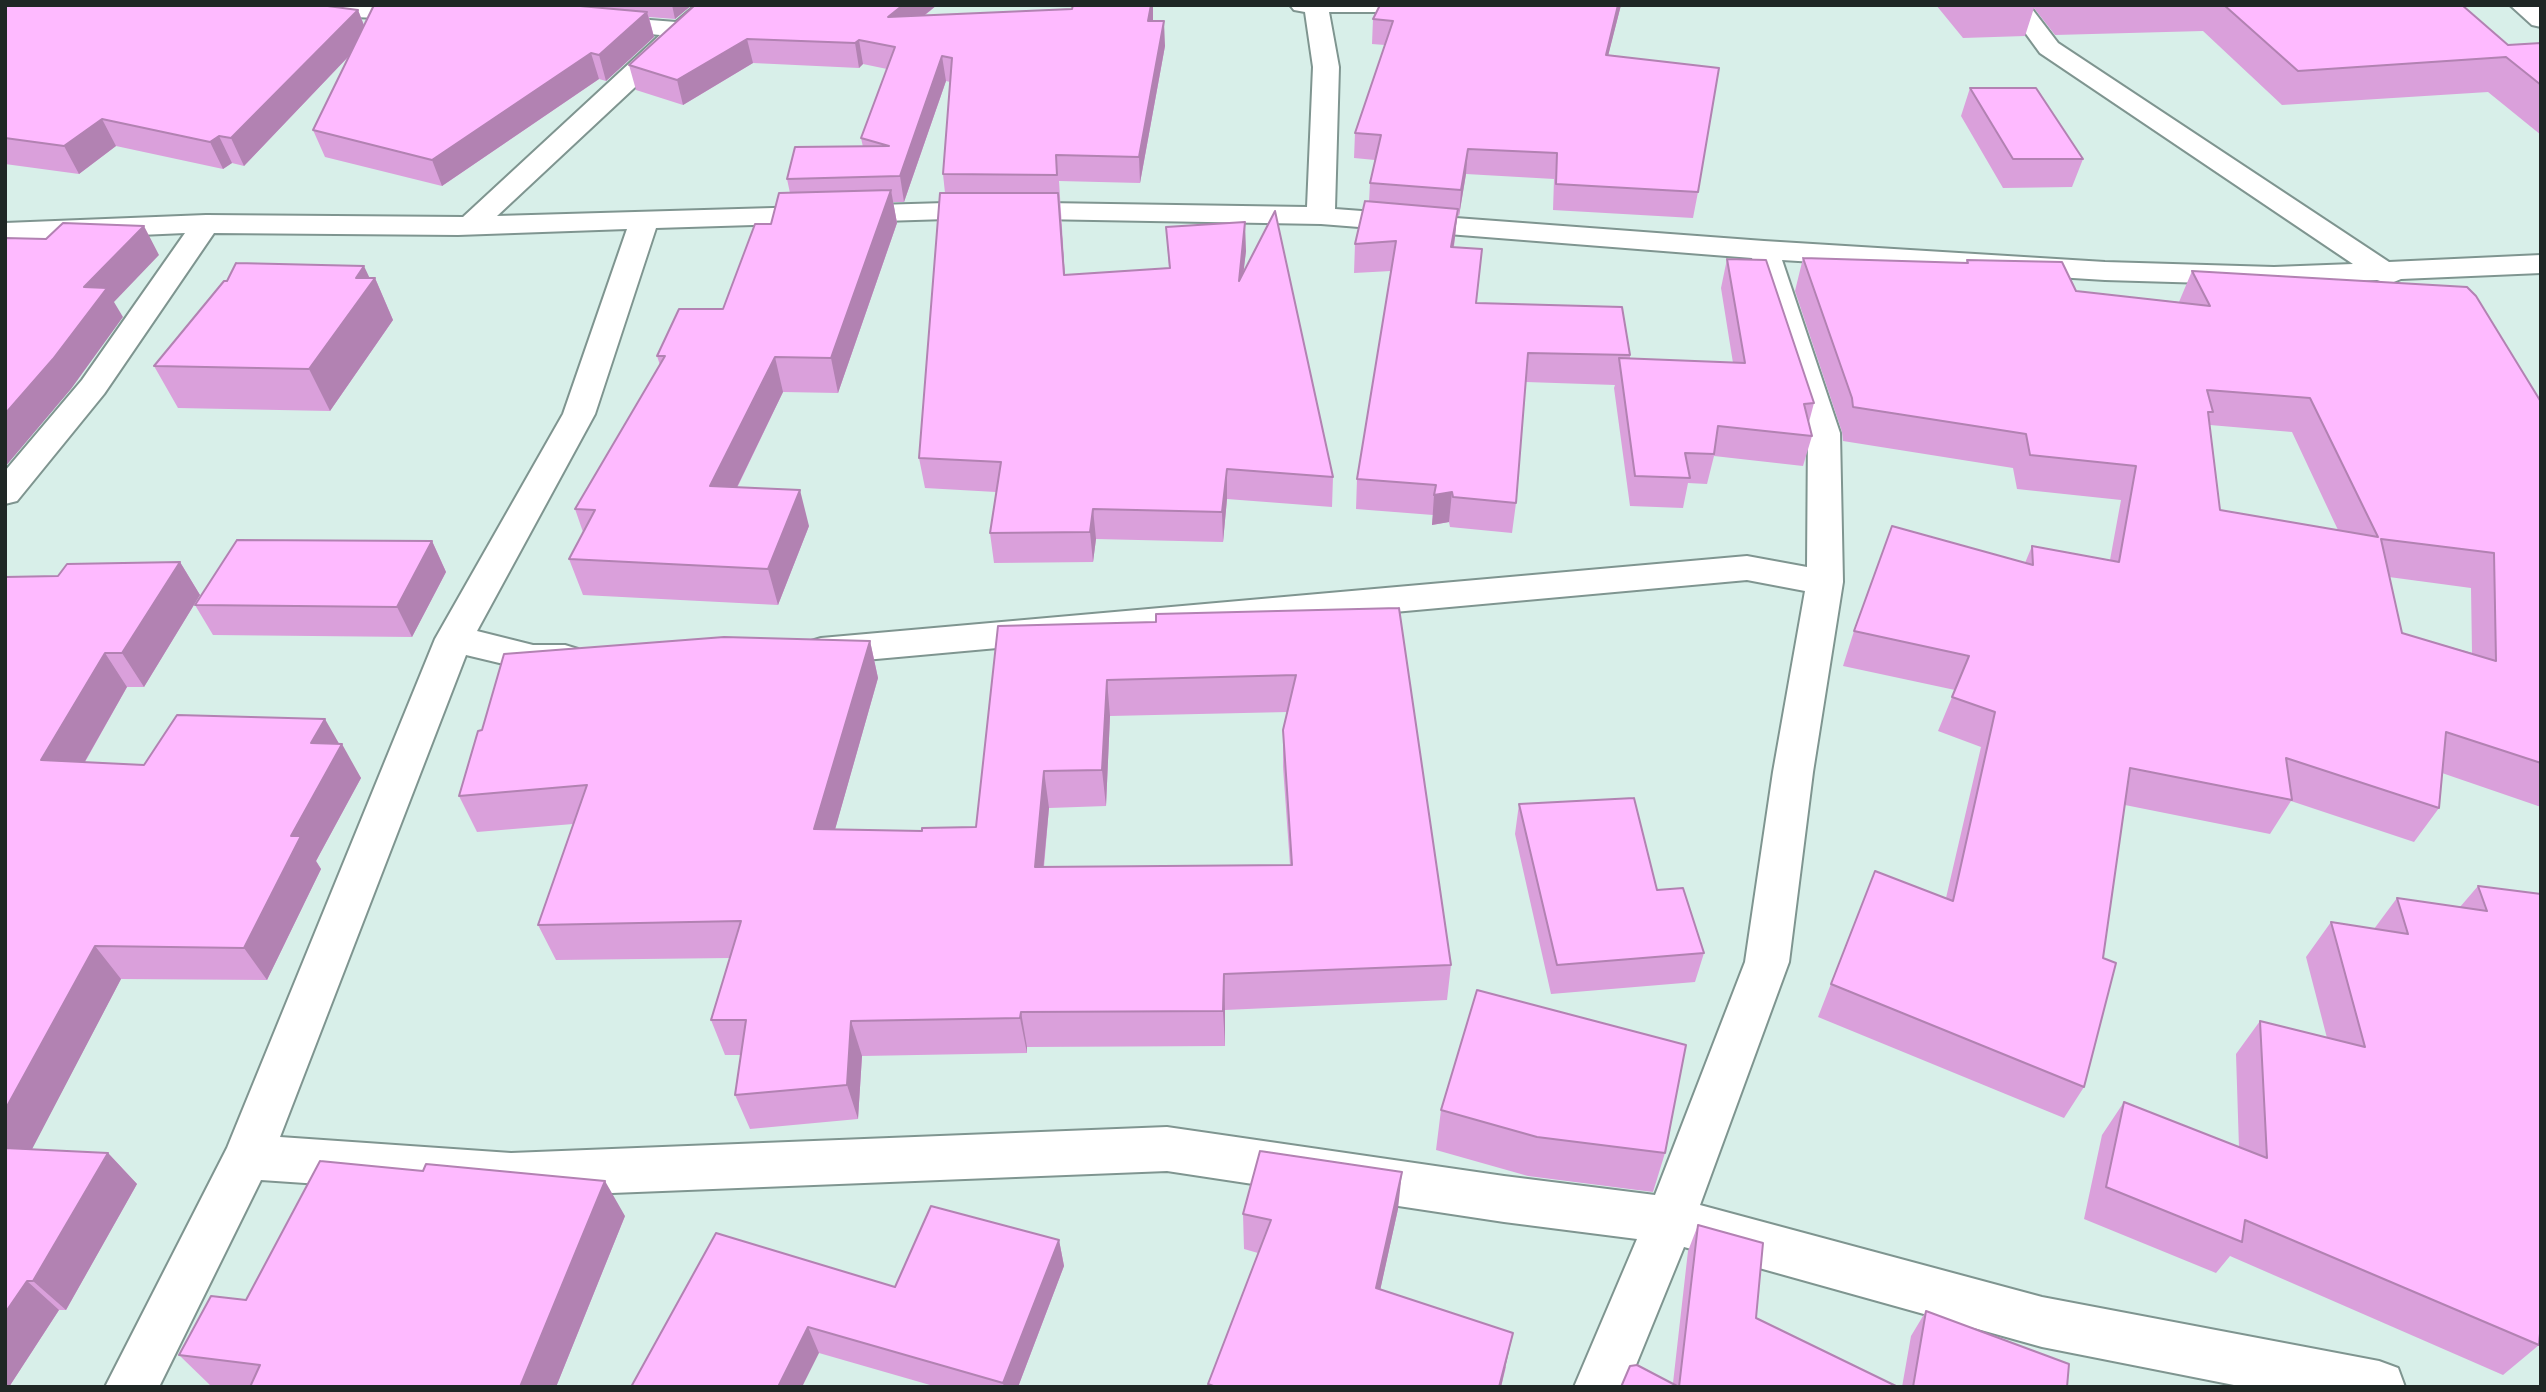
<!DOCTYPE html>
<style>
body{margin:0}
#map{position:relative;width:2546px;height:1392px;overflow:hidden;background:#d8efe9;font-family:Karla,sans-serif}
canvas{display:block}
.frame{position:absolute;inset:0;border:7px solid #1f2725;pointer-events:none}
</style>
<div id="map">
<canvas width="2546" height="1392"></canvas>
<div class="frame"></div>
</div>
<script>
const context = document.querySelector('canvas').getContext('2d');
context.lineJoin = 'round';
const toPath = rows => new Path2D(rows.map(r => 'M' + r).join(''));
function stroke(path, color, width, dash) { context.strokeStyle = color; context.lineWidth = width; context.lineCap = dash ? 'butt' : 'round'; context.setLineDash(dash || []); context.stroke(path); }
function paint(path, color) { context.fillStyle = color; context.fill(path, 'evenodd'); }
const street = toPath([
 [298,5,423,6,431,8,435,13,431,18,423,20,308,15,300,13,296,8,298,5],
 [696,5,723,5,497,216,980,202,1307,207,1313,67,1305,12,1294,10,1290,5,1391,5,1387,10,1379,12,1329,12,1339,67,1335,209,1764,241,2105,262,2274,267,2353,264,2040,53,2005,5,2029,5,2058,43,2389,262,2541,255,2541,273,2401,279,2389,284,2377,280,2274,285,2105,280,1782,260,1840,433,1843,582,1813,772,1789,962,1700,1205,2042,1297,2379,1361,2398,1368,2405,1387,2244,1387,2042,1347,1684,1247,1627,1387,1574,1387,1637,1239,1504,1222,1167,1171,511,1197,261,1180,159,1387,105,1387,227,1148,435,639,563,414,627,229,458,235,214,233,104,394,17,501,5,504,5,471,82,380,185,233,5,241,5,223,206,215,463,217,660,35,589,28,586,23,589,18,598,16,676,22,696,5],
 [980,218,1321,224,1752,258,1808,433,1807,567,1747,556,821,638,808,642,802,651,808,660,821,664,1747,580,1805,591,1773,772,1745,962,1655,1195,1504,1176,1167,1127,511,1153,280,1137,466,655,533,671,565,671,578,667,584,658,578,649,565,645,533,645,477,631,595,414,656,228,980,218],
 [2510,5,2537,5,2541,8,2541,27,2532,25,2510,5]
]);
stroke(street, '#7f9590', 4);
paint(street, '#fff');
paint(toPath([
 [5,5,358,10,364,25,374,5,692,5,675,19,649,17,654,37,606,81,599,79,442,186,325,157,313,130,350,55,244,166,232,163,223,169,116,146,79,174,5,164],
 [695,5,937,5,924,16,1072,9,1073,5,1153,5,1153,21,1165,46,1140,183,1059,181,1065,275,1169,268,1166,227,1246,251,1243,273,1333,477,1332,507,1227,499,1223,542,1096,539,1093,562,994,563,990,533,996,492,925,488,919,458,945,193,943,174,950,82,946,81,904,202,893,202,897,223,838,393,783,392,737,488,809,526,778,605,583,595,569,559,583,532,575,509,660,365,657,356,723,309,790,193,787,179,863,147,861,138,887,69,863,64,859,68,753,63,683,105,636,90,629,65],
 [1621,5,1608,55,1698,192,1693,218,1553,210,1554,179,1466,174,1459,216,1457,215,1454,247,1476,303,1630,355,1630,359,1733,363,1721,288,1727,259,1814,403,1809,422,1812,436,1803,466,1714,456,1707,484,1688,483,1683,508,1630,506,1614,388,1615,385,1526,382,1516,503,1512,533,1450,527,1449,522,1432,525,1433,515,1356,509,1357,479,1391,271,1354,273,1355,244,1369,202,1370,183,1375,160,1354,158,1355,133,1385,45,1372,44,1373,19],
 [1936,5,2462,5,2508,45,2541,43,2541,135,2488,92,2282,105,2203,31,2055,35,2034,8,2025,36,1963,38],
 [1970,88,2083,159,2072,187,2003,188,1961,116],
 [1803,258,1966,263,1967,260,2076,291,2179,302,2192,271,2541,402,2541,807,2442,773,2439,808,2414,842,2291,801,2270,834,2125,805,2084,1087,2064,1118,1818,1017,1875,871,1946,898,1981,747,1938,731,1955,690,1843,666,1854,631,2025,563,2032,546,2110,560,2121,500,2017,489,2013,468,1843,441,1842,432,1795,291],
 [2210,425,2292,432,2338,530,2220,510],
 [2389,577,2471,588,2472,653,2402,633],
 [375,278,393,320,330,411,178,408,154,366,227,281],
 [432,541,446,572,412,637,213,635,195,605],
 [180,562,200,595,144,687,127,687,85,762,144,765,339,744,361,778,316,861,321,869,267,980,121,979,31,1150,108,1153,137,1184,66,1310,59,1310,9,1387,5,1387,58,576],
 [1399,608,1451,965,1447,1000,1225,1010,1225,1046,1027,1047,1027,1053,862,1056,858,1119,750,1129,735,1095,741,1055,725,1055,711,1020,730,958,556,960,538,925,573,824,477,832,459,796,870,641,878,678,835,829,922,831,976,827,1156,622],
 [1288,712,1283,730,1283,767,1290,865,1044,867,1049,808,1106,806,1110,716],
 [1519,804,1657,890,1704,953,1695,982,1551,994,1515,834],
 [2478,886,2541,894,2539,1345,2503,1375,2230,1256,2216,1273,2084,1219,2102,1135,2124,1102,2239,1148,2236,1054,2260,1021,2327,1038,2306,957,2331,922,2374,929,2397,898,2460,907],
 [1441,1110,1665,1153,1653,1192,1528,1176,1436,1150],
 [1398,1209,1380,1290,1506,1367,1501,1387,1208,1387,1208,1384,1258,1253,1244,1249,1243,1214],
 [625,1216,556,1387,212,1387,179,1355,246,1300],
 [1698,1225,1756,1318,1898,1387,1621,1387,1673,1383,1688,1251],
 [1059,1240,1064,1266,1018,1387,937,1387,819,1353,631,1387,895,1287],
 [1926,1311,2067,1387,1902,1387,1911,1336]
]), '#daa0db');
paint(toPath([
 [672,5,692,5,675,19],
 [903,5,937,5,892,41,888,17],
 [1151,5,1153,5,1153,23,1148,21],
 [1618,5,1621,5,1602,80,1606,55],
 [358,10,368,36,244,166,231,138],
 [647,12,654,37,606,81,599,55],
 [1164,21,1165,46,1140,183,1139,157],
 [747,39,753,63,683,105,677,80],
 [859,40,863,64,859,68,855,43],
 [591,53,599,79,442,186,432,160],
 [942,56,946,81,904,202,900,176],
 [102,119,116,146,79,174,64,146],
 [219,136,232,163,223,169,210,142],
 [1468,149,1466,174,1459,216,1461,190],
 [891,190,897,223,838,393,831,358],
 [1058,193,1061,222,1067,305,1064,275],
 [1458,209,1455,237,1449,276,1451,247],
 [1245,222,1246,251,1239,311,1239,281],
 [144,226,159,255,114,302,123,317,71,389,5,467,5,414,84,287],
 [364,266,372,283,375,278,393,320,330,411,309,369,356,278],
 [775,357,783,392,720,522,710,486],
 [1227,469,1227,499,1223,542,1222,512],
 [800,490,809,526,778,605,768,569],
 [1452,492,1449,522,1432,525,1434,495],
 [1093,509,1096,539,1093,562,1090,532],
 [432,541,446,572,412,637,397,607],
 [180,562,200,595,144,687,122,653],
 [870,641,878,678,825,865,814,829],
 [105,653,127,687,67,793,41,760],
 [1107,680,1110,716,1106,806,1102,770],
 [325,719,341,747,342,744,361,778,316,861,321,869,267,980,244,948,291,836,311,743],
 [1044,771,1049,808,1040,903,1035,867],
 [95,946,121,979,17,1178,5,1167,5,1110],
 [1224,974,1225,1010,1225,1046,1223,1011],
 [1021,1012,1027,1047,1027,1053,1020,1018],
 [851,1021,862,1056,858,1119,847,1085],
 [108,1153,137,1184,66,1310,33,1281],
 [1402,1172,1398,1209,1373,1323,1376,1288],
 [605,1181,625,1216,556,1387,520,1387],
 [1059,1240,1064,1266,1018,1387,1004,1387,1003,1383],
 [27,1281,59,1310,9,1387,5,1387,5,1313],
 [808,1327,819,1353,802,1387,778,1387],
 [1513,1333,1501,1387,1499,1387]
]), '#b282b2');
const building = toPath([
 [5,5,320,5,358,10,231,138,219,136,210,142,102,119,64,146,5,138,5,5],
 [374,5,569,5,647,12,599,55,591,53,432,160,313,130,374,5],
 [695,5,903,5,888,17,1072,9,1073,5,1151,5,1148,21,1164,21,1139,157,1056,155,1057,175,943,174,952,58,942,56,900,176,787,179,795,147,889,146,861,138,895,47,859,40,855,43,747,39,677,80,629,65,695,5],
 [1380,5,1618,5,1606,55,1719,68,1698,192,1556,184,1557,153,1468,149,1461,190,1370,183,1381,135,1355,133,1393,21,1373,19,1380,5],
 [2224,5,2462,5,2508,45,2541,43,2541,85,2506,57,2298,71,2224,5],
 [1970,88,2036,88,2083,159,2013,159,1970,88],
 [891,190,831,358,775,357,710,486,800,490,768,569,569,559,595,510,575,509,665,356,657,356,679,309,723,309,755,224,771,224,779,193,891,190],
 [940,193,1058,193,1064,275,1170,268,1166,227,1245,222,1239,281,1275,211,1333,477,1227,469,1222,512,1093,509,1090,532,990,533,1001,462,919,458,940,193],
 [1365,201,1458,209,1451,247,1482,249,1476,303,1622,307,1630,355,1528,353,1516,503,1453,497,1452,492,1434,495,1436,485,1357,479,1396,241,1355,244,1365,201],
 [63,223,144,226,84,287,107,288,53,359,5,414,5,238,46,239,63,223],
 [1803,258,1968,263,1967,260,2062,262,2076,291,2210,306,2192,271,2467,287,2476,296,2541,402,2541,763,2446,732,2439,808,2286,758,2292,800,2130,768,2103,958,2116,963,2084,1087,1831,984,1875,871,1953,901,1995,712,1952,697,1969,656,1854,631,1892,526,2033,565,2032,546,2119,562,2136,466,2030,455,2026,434,1853,407,1852,398,1803,258],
 [2207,390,2310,398,2378,537,2220,510,2208,412,2213,412,2207,390],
 [2381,539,2494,553,2496,661,2402,633,2381,539],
 [1727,259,1766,260,1814,403,1804,404,1812,436,1718,426,1714,454,1685,453,1690,478,1635,476,1619,358,1745,363,1727,259],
 [236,263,364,266,356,278,375,278,309,369,154,366,224,281,227,281,236,263],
 [237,540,432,541,397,607,195,605,237,540],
 [180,562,122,653,105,653,41,760,144,765,177,715,325,719,311,743,342,744,291,836,301,836,244,948,95,946,5,1110,5,577,58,576,67,564,180,562],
 [1399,608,1451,965,1224,974,1223,1011,1021,1012,1020,1018,851,1021,847,1085,735,1095,746,1020,711,1020,741,921,538,925,587,785,459,796,478,731,482,730,504,654,724,637,870,641,814,829,922,831,922,828,976,827,998,626,1156,622,1156,614,1399,608],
 [1296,675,1283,730,1292,865,1035,867,1044,771,1102,770,1107,680,1296,675],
 [1634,798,1657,890,1683,888,1704,953,1557,965,1519,804,1634,798],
 [2478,886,2541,894,2541,1322,2539,1345,2245,1220,2242,1242,2106,1187,2124,1102,2267,1158,2260,1021,2365,1047,2331,922,2408,934,2397,898,2487,911,2478,886],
 [1477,990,1686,1045,1665,1153,1537,1137,1441,1110,1477,990],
 [5,1148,108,1153,33,1281,27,1281,5,1313,5,1148],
 [1260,1151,1402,1172,1376,1288,1513,1333,1499,1387,1216,1387,1208,1384,1271,1220,1243,1214,1260,1151],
 [320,1161,423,1171,426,1164,605,1181,520,1387,250,1387,260,1365,179,1355,211,1296,246,1300,320,1161],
 [931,1206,1059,1240,1003,1383,808,1327,778,1387,631,1387,716,1233,895,1287,931,1206],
 [1698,1225,1763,1243,1756,1318,1898,1387,1621,1387,1630,1366,1637,1365,1679,1387,1698,1225],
 [1926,1311,2069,1364,2067,1387,1913,1387,1926,1311]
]);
paint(building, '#febaff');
stroke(building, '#b282b2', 2);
</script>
